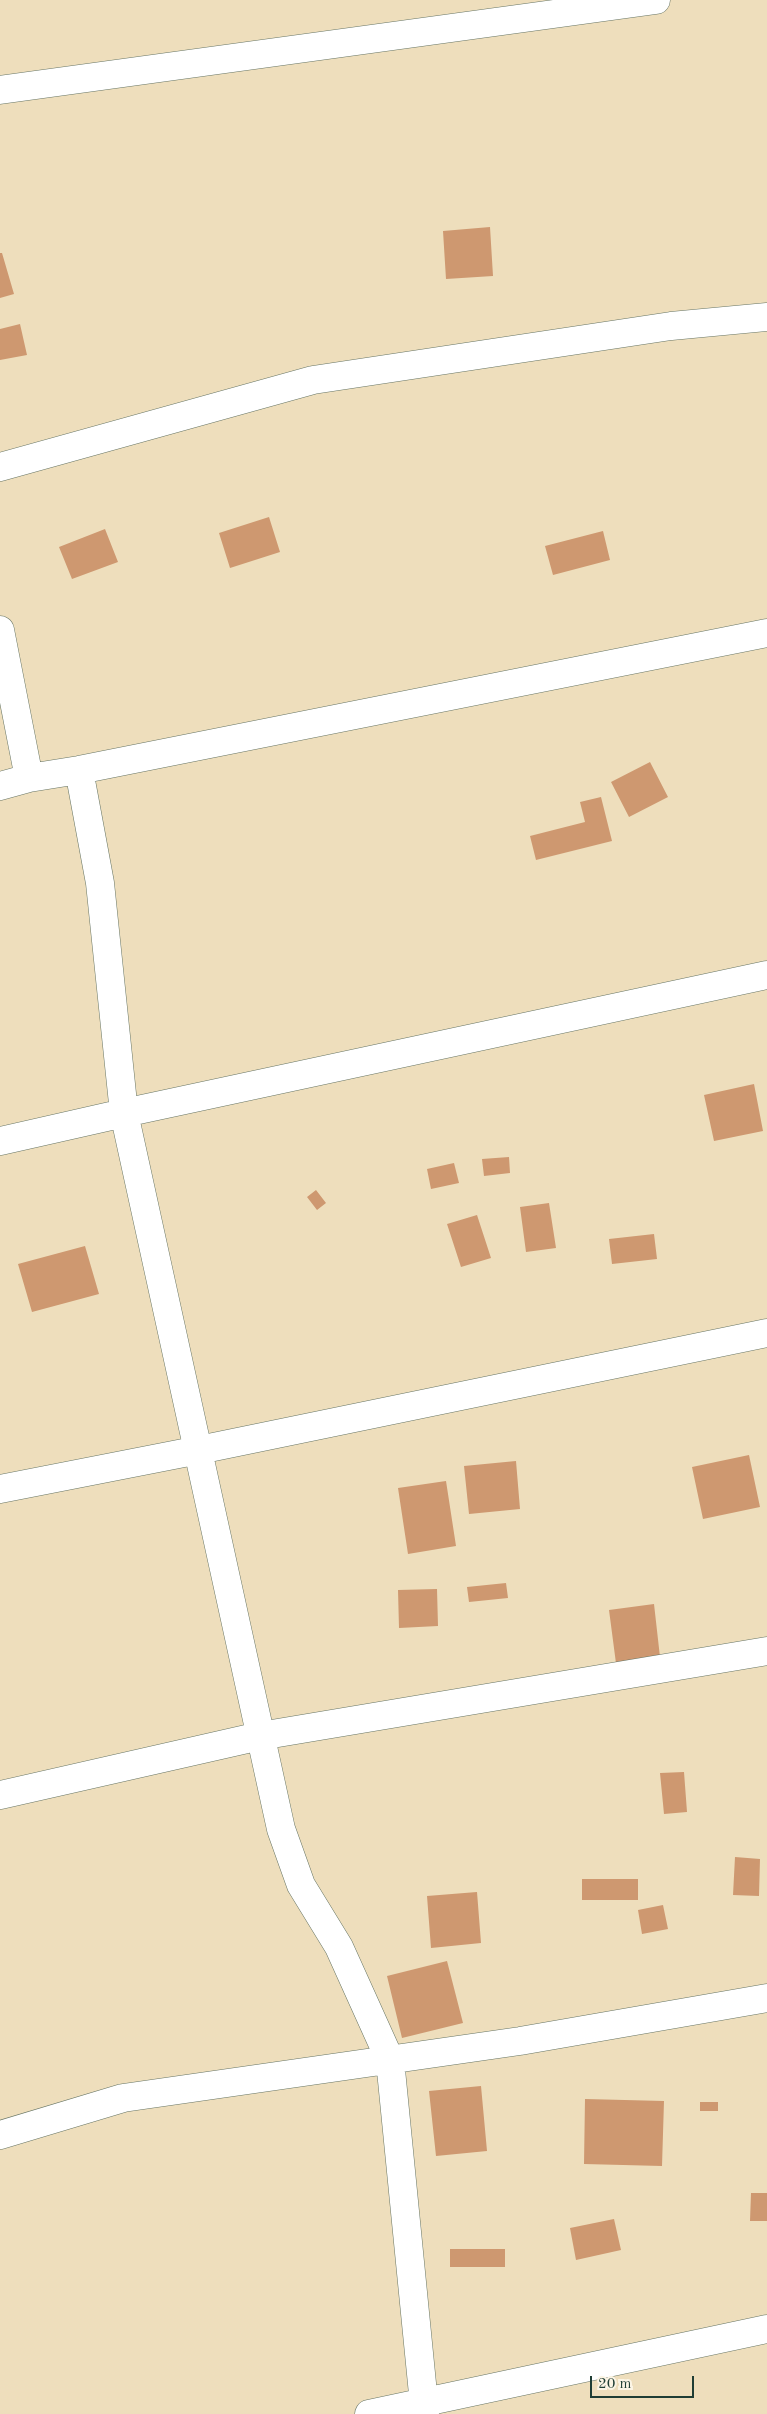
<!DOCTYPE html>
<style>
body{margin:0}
#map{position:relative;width:767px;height:2414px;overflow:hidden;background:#eedebc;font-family:"Old Standard TT",serif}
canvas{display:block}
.scale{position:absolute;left:590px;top:2376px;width:104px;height:22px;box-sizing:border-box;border:2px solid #1f3d34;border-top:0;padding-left:6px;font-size:15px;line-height:18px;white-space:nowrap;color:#1f3d34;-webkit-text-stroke:4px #fcf5e5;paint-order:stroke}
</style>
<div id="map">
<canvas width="767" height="2414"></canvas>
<div class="scale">20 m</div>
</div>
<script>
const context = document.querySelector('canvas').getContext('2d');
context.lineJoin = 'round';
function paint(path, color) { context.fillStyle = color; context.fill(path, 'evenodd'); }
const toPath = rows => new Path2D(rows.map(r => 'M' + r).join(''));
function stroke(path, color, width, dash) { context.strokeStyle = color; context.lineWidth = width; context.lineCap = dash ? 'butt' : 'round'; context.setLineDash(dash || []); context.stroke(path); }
paint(toPath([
 [490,227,493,276,446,279,443,231],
 [0,253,2,253,14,294,0,298],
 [20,324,27,355,0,360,0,329],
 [269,517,280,552,230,568,219,533],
 [105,529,118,562,72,579,59,547],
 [603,531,610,560,553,575,545,546],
 [650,762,668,797,629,817,611,782],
 [601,797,612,841,536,860,530,836,585,822,580,802],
 [754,1084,763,1131,714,1141,704,1095],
 [509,1157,510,1173,484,1176,482,1159],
 [454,1163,459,1183,431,1189,427,1169],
 [316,1190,326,1203,317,1210,307,1197],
 [549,1203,556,1248,526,1252,520,1207],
 [477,1215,491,1258,461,1267,447,1224],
 [654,1234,657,1259,612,1264,609,1239],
 [85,1246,99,1294,32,1312,18,1264],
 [749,1455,760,1507,703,1519,692,1467],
 [516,1461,520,1509,469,1514,464,1466],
 [446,1481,456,1546,408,1554,398,1488],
 [506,1583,508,1598,469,1602,467,1587],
 [437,1589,438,1626,399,1628,398,1590],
 [654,1604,661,1666,617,1671,609,1610],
 [684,1772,687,1812,664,1814,660,1773],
 [735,1857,760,1859,759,1896,733,1895],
 [582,1879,638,1879,638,1900,582,1900],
 [477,1892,481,1943,431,1948,427,1896],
 [663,1905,668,1929,642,1934,638,1910],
 [447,1961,463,2023,402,2038,387,1976],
 [481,2086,487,2151,436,2156,429,2091],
 [585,2099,664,2101,662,2166,584,2164],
 [700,2102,718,2102,718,2111,700,2111],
 [751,2193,767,2193,767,2221,750,2221],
 [614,2219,621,2250,576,2260,570,2228],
 [450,2249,505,2249,505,2267,450,2267]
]), '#ce9870');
const minor = toPath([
 [0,90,656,0],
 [0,467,313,380,671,326,767,317],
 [0,630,29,778],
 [79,770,100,883,124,1113,281,1829,301,1885,339,1947,390,2060,425,2414],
 [0,786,29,778,79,770,767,633],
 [0,1141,124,1113,767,975],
 [0,1489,199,1450,767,1333],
 [0,1795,260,1736,767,1651],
 [0,2135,123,2098,520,2041,767,1998],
 [369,2414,767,2329]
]);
stroke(minor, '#677564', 29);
stroke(minor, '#fff', 28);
</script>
